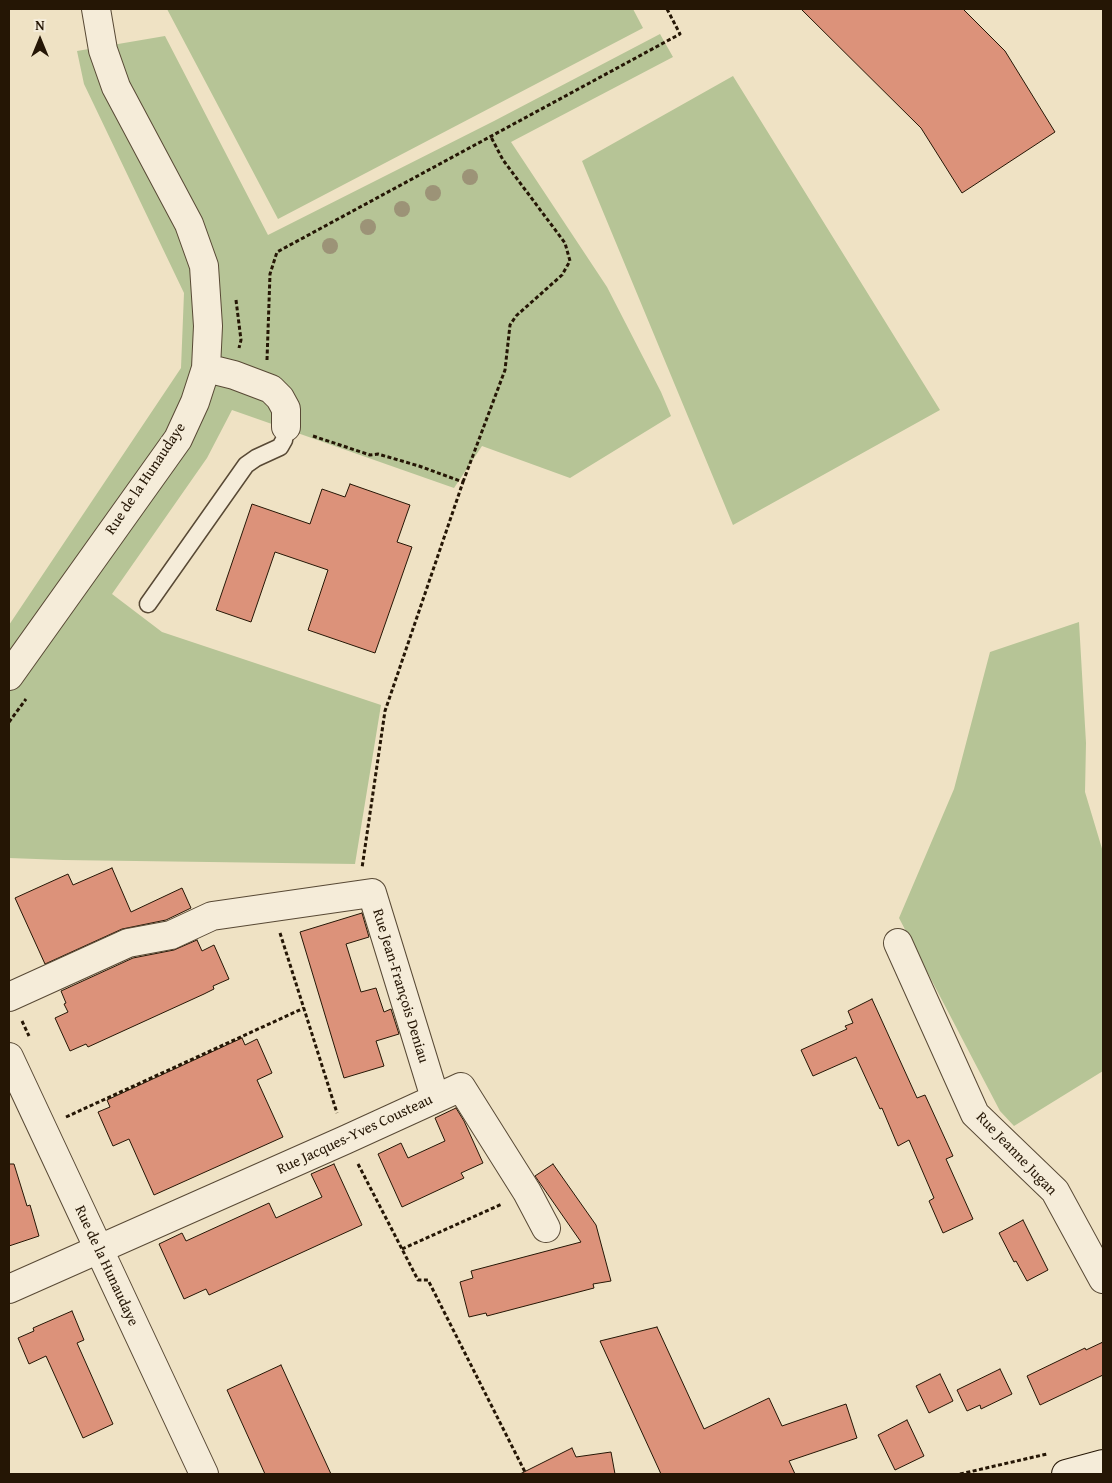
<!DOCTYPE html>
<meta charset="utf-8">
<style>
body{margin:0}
#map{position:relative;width:1112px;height:1483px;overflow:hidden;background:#efe2c4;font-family:"Gentium Book Plus",serif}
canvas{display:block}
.frame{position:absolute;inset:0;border:10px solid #251605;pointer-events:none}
.north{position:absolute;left:15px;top:15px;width:50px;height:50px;-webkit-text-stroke:4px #f5ecd9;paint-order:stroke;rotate:0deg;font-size:14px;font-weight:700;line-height:20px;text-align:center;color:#251605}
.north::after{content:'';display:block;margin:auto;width:18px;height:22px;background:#251605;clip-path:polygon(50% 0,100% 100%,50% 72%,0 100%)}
</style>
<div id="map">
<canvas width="1112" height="1483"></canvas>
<div class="frame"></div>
<div class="north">N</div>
</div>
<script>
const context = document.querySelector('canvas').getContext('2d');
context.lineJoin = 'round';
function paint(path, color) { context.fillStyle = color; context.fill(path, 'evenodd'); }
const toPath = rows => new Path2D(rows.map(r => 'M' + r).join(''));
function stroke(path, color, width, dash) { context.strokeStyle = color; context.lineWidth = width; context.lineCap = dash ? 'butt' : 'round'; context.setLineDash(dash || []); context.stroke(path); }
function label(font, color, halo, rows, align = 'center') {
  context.font = font + ' "Gentium Book Plus",serif'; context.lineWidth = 5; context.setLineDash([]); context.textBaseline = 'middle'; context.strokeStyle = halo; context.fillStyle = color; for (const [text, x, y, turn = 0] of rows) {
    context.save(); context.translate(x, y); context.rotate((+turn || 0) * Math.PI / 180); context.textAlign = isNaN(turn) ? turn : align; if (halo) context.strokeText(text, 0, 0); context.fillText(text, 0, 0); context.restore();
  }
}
paint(toPath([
 [167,9,633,9,643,28,278,219],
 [660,34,673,57,511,142,607,287,661,392,671,416,570,478,482,446,454,488,232,410,207,458,112,594,162,632,381,705,355,864,63,860,9,858,9,625,181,368,184,293,84,84,77,51,165,36,268,235,494,121],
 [733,76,940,410,733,525,582,161],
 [1079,622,1086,743,1085,792,1103,852,1103,1071,1014,1126,1000,1111,899,918,954,789,990,652]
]), '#b6c496');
const building = toPath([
 [801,9,963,9,1005,51,1055,132,962,193,921,128,801,9],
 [350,484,410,505,397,542,412,547,375,653,308,630,328,570,275,552,251,622,216,610,252,504,310,524,322,489,345,497,350,484],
 [112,868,131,912,182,888,191,908,166,920,122,929,45,964,15,898,68,874,73,885,112,868],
 [362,913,369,937,346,944,361,992,376,988,384,1012,391,1009,399,1034,376,1041,384,1066,344,1078,300,932,362,913],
 [197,940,202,951,214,945,229,979,213,986,214,989,204,994,88,1047,86,1044,70,1051,55,1018,68,1012,64,1004,66,1003,61,991,133,958,174,950,197,940],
 [872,999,917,1098,925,1095,953,1156,946,1159,973,1219,943,1233,929,1201,934,1198,909,1140,898,1146,882,1108,880,1109,856,1057,813,1076,801,1050,847,1029,845,1026,853,1023,848,1011,872,999],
 [242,1038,245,1045,257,1039,272,1073,257,1080,283,1137,154,1195,129,1139,113,1146,98,1112,110,1107,107,1100,242,1038],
 [456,1108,464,1121,483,1163,461,1173,464,1178,402,1207,378,1154,401,1143,408,1158,445,1141,435,1118,456,1108],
 [9,1164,14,1164,27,1206,30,1205,39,1236,9,1246,9,1164],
 [334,1164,362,1225,209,1295,206,1289,184,1299,159,1244,182,1233,186,1241,269,1203,276,1218,322,1197,311,1174,334,1164],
 [553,1164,596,1225,611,1281,593,1284,594,1288,487,1316,486,1313,469,1317,460,1282,473,1278,471,1271,581,1242,535,1176,553,1164],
 [1023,1220,1048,1270,1027,1281,1016,1261,1014,1262,999,1233,1023,1220],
 [72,1311,84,1340,77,1343,113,1424,83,1438,46,1356,29,1364,18,1338,34,1331,33,1328,72,1311],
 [657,1327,704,1429,769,1398,782,1426,846,1404,857,1438,789,1461,795,1474,661,1474,600,1341,657,1327],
 [1103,1342,1103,1375,1040,1405,1027,1376,1085,1348,1086,1350,1103,1342],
 [281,1365,302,1411,331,1474,265,1474,227,1390,281,1365],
 [1000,1369,1012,1394,981,1409,980,1405,967,1411,957,1390,1000,1369],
 [940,1374,953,1401,929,1413,916,1386,940,1374],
 [907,1420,924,1456,895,1470,878,1435,907,1420],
 [572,1448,576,1457,611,1452,615,1474,520,1474,572,1448]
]);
paint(building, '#dc927a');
stroke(building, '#251605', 1);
const lane = toPath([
 [148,604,246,465,256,458,280,447,284,440,286,427]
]);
const street = toPath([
 [206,368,234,375,271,389,280,398,286,409,286,427],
 [9,676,178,439,195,402,206,368,208,326,204,266,189,224,116,87,103,50,96,9],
 [898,943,975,1114,1055,1191,1103,1279],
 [9,997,128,943,171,935,212,916,372,893,435,1098],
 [9,1057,204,1474],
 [9,1289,345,1140,461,1087,527,1192,546,1228]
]);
const secondary = toPath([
 [1066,1474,1103,1464]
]);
stroke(lane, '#584935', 19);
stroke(street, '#584935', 30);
stroke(secondary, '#251605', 30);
stroke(toPath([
 [236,300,241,340,239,348],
 [267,360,270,274,277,252,680,34,667,9],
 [313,436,370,455,378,454,419,466,463,482,385,711,362,868],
 [463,482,505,370,510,325,516,316,562,275,570,261,565,243,503,160,491,137],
 [9,722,26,699],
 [280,933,337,1113],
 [22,1021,29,1036],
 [66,1117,304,1008],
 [358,1164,418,1280,428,1280,526,1474],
 [402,1249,502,1204],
 [960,1474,1047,1454]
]), '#251605', 3, [4, 2.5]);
stroke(lane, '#f5ecd9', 16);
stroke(street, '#f5ecd9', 28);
stroke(secondary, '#f5ecd9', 28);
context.fillStyle = '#9c9377';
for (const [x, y] of [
 [470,177],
 [433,193],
 [402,209],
 [368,227],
 [330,246]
]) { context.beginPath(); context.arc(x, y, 8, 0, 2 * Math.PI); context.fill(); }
label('15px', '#251605', '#f5ecd9', [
 ["Rue de la Hunaudaye",146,479,-56],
 ["Rue Jean-François Deniau",400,986,73],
 ["Rue Jacques-Yves Cousteau",355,1135,-25],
 ["Rue Jeanne Jugan",1016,1154,46],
 ["Rue de la Hunaudaye",106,1266,65]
]);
</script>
